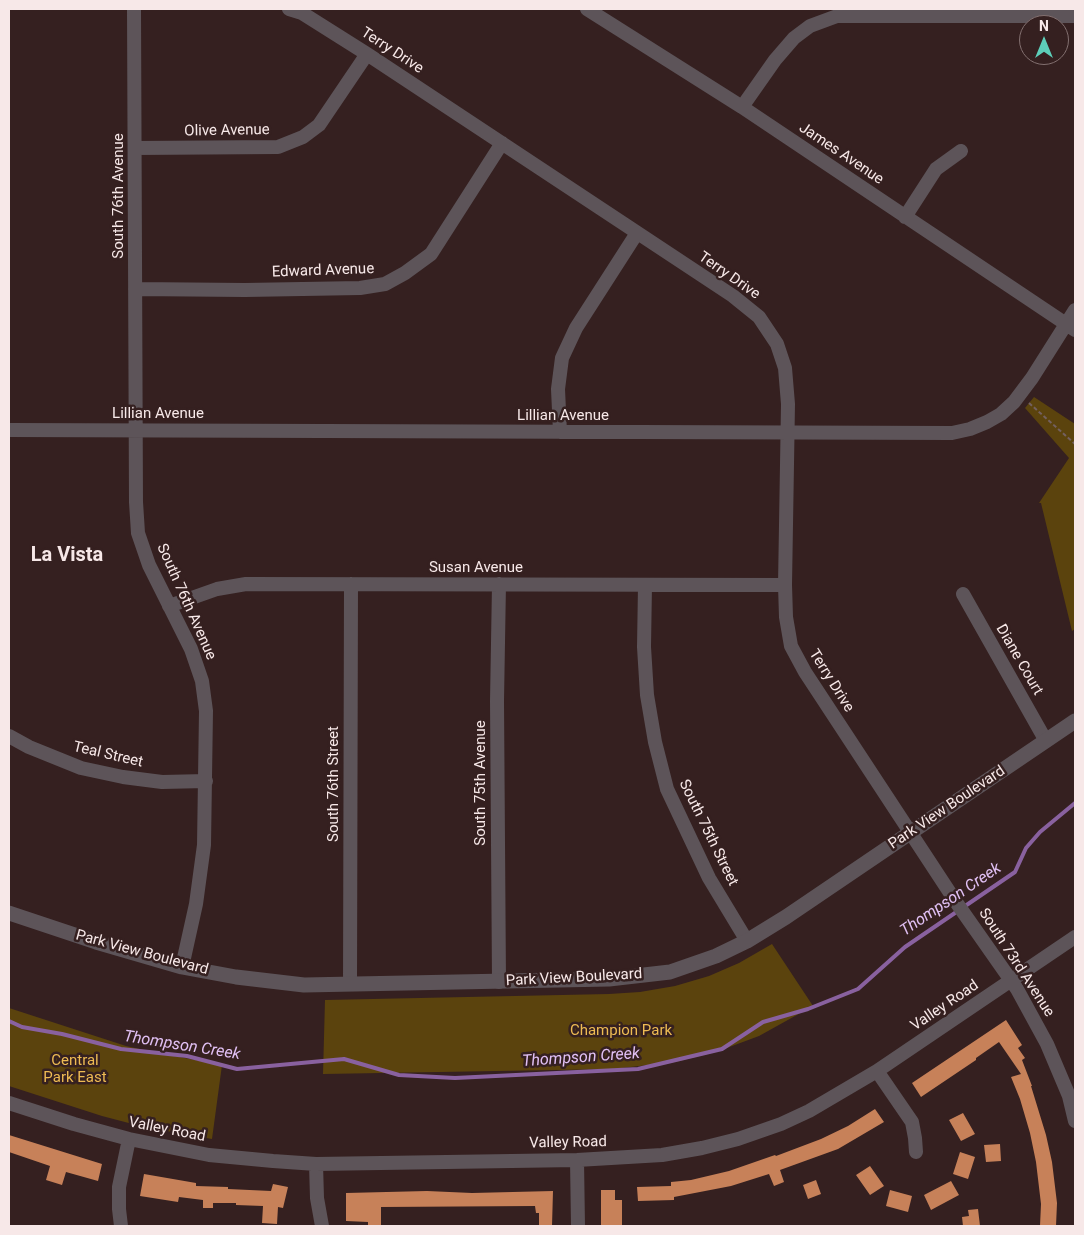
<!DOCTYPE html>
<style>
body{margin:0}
#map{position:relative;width:1084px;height:1235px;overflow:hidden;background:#352020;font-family:Roboto,sans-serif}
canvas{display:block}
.frame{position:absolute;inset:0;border:10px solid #f7e8e8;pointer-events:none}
.north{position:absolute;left:1019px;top:15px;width:50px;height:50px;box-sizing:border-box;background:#352020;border:1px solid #837070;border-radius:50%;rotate:0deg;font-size:14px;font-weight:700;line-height:20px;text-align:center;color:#f7e8e8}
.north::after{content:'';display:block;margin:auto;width:18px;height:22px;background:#5dceb9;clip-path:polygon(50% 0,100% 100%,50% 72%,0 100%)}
</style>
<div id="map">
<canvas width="1084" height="1235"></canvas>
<div class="frame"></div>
<div class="north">N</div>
</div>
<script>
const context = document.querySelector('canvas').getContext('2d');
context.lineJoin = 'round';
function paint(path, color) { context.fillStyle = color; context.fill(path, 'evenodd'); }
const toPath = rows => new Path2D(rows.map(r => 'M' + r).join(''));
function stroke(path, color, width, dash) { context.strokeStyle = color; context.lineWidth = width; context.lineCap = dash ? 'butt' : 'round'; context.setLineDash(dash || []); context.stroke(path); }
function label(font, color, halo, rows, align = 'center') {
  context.font = font + ' Roboto,sans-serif'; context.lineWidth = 5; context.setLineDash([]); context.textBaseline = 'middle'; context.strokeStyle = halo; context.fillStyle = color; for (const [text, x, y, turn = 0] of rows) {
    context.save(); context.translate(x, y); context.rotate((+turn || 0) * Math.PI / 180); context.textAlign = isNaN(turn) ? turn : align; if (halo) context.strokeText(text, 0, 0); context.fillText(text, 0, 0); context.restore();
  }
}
paint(toPath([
 [1034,397,1075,424,1075,629,1072,631,1041,503,1039,503,1069,458,1025,408],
 [772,944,813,1006,759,1036,716,1052,675,1062,613,1069,323,1074,325,1000,609,994,640,992,675,986,709,976,739,963],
 [9,1008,126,1046,158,1053,222,1065,212,1139,144,1127,102,1116,9,1086]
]), '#5b430d');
stroke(toPath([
 [9,1021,22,1027,62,1034,121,1049,187,1056,237,1069,344,1059,399,1075,455,1078,638,1069,722,1049,763,1022,808,1009,858,989,905,947,1015,872,1026,848,1040,832,1075,803]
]), '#89619f', 4);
paint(toPath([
 [1006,1020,1022,1045,1018,1048,1025,1058,1022,1060,1032,1086,1031,1086,1046,1135,1052,1162,1057,1203,1056,1226,1040,1226,1041,1204,1036,1162,1030,1133,1020,1099,1011,1077,1021,1074,999,1042,976,1058,976,1060,921,1097,912,1083],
 [875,1109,884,1122,838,1149,780,1170,784,1182,774,1186,769,1174,731,1186,674,1197,674,1200,638,1201,637,1187,671,1186,671,1182,691,1180,729,1171,775,1155,776,1156,821,1139,848,1126],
 [963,1113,975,1134,961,1141,949,1120],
 [9,1135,102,1164,98,1181,66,1172,62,1185,46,1180,50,1166,9,1152],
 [1000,1144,1001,1161,986,1162,984,1145],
 [960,1152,975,1157,968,1179,953,1174],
 [870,1166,884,1186,870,1195,856,1175],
 [144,1174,196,1183,196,1186,228,1187,228,1189,271,1191,273,1184,288,1187,283,1208,278,1207,277,1224,262,1223,263,1206,236,1205,236,1203,213,1203,213,1208,203,1208,203,1200,179,1197,178,1202,140,1196],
 [816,1180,821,1194,808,1199,803,1185],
 [951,1181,959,1195,931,1210,924,1195],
 [601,1190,615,1190,615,1200,622,1200,622,1225,601,1225],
 [890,1190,912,1196,908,1212,886,1206],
 [427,1191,472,1193,553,1191,552,1226,539,1226,539,1213,536,1213,535,1206,381,1207,381,1226,368,1225,368,1222,346,1221,346,1193],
 [978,1209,980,1226,963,1226,962,1217,969,1216,968,1210]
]), '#c78159');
stroke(toPath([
 [1029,403,1075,444]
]), '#736060', 2, [4, 2.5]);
stroke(toPath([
 [134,9,136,502,138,533,149,565,191,649,202,681,206,711,204,845,196,904,182,967],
 [289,9,302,13,367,54,733,296,759,317,777,344,785,368,788,404,785,585,786,617,791,646,805,672,956,902,1017,989,1047,1044,1069,1096,1075,1121],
 [587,9,742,107,1075,330],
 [742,107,775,60,794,38,810,26,837,16,1075,16],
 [135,148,278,147,303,137,319,125,367,54],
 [905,217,936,169,961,151],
 [135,289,245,290,360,288,385,284,405,273,431,254,502,143],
 [9,430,952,433,970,429,987,422,1001,414,1014,402,1032,378,1075,310],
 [560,432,558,389,562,358,576,328,637,233],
 [645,585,644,647,647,695,655,742,667,789,709,878,747,941],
 [963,594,1046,741],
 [169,606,217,589,246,584,785,585],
 [9,736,29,747,81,768,123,777,162,782,206,781],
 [499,982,497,701,499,584],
 [350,984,351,584],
 [877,1071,912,1122,915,1138,916,1152],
 [9,1103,74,1124,129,1139,209,1155,273,1161,316,1164,577,1160,662,1155,702,1148,738,1139,781,1124,809,1111,877,1071,1075,937],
 [577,1160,578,1226],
 [316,1164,317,1198,322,1226],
 [121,1226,119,1209,119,1187,129,1139]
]), '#5d5459', 14);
stroke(toPath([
 [9,913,96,942,182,967,236,977,304,985,609,979,670,972,716,956,747,941,786,917,1075,721]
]), '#5d5459', 15);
label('15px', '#f7e8e8', '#352020', [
 ["Terry Drive",392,51,33],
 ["Olive Avenue",227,131,-1],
 ["James Avenue",841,154,34],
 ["South 76th Avenue",119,196,-90],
 ["Edward Avenue",323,271,-2],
 ["Terry Drive",729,276,35],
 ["Lillian Avenue",158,414],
 ["Lillian Avenue",563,416],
 ["Susan Avenue",476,568],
 ["South 76th Avenue",186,602,66],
 ["Diane Court",1019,660,60],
 ["Terry Drive",831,681,58],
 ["Teal Street",108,755,13],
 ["South 75th Avenue",481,783,-90],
 ["South 76th Street",334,784,-90],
 ["Park View Boulevard",947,808,-34],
 ["South 75th Street",708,833,64],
 ["Park View Boulevard",142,953,15],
 ["South 73rd Avenue",1016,963,57],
 ["Park View Boulevard",574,978,-3],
 ["Valley Road",945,1006,-34],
 ["Valley Road",167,1130,11],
 ["Valley Road",568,1143,-1]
]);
label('15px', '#eebb53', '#352020', [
 ["Champion Park",621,1031],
 ["Central",75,1061],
 ["Park East",75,1078]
]);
label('italic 16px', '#e1c0f4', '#352020', [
 ["Thompson Creek",951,900,-34],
 ["Thompson Creek",182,1046,9],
 ["Thompson Creek",581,1058,-4]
]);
label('bold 20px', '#f7e8e8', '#352020', [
 ["La Vista",67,556]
]);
</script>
